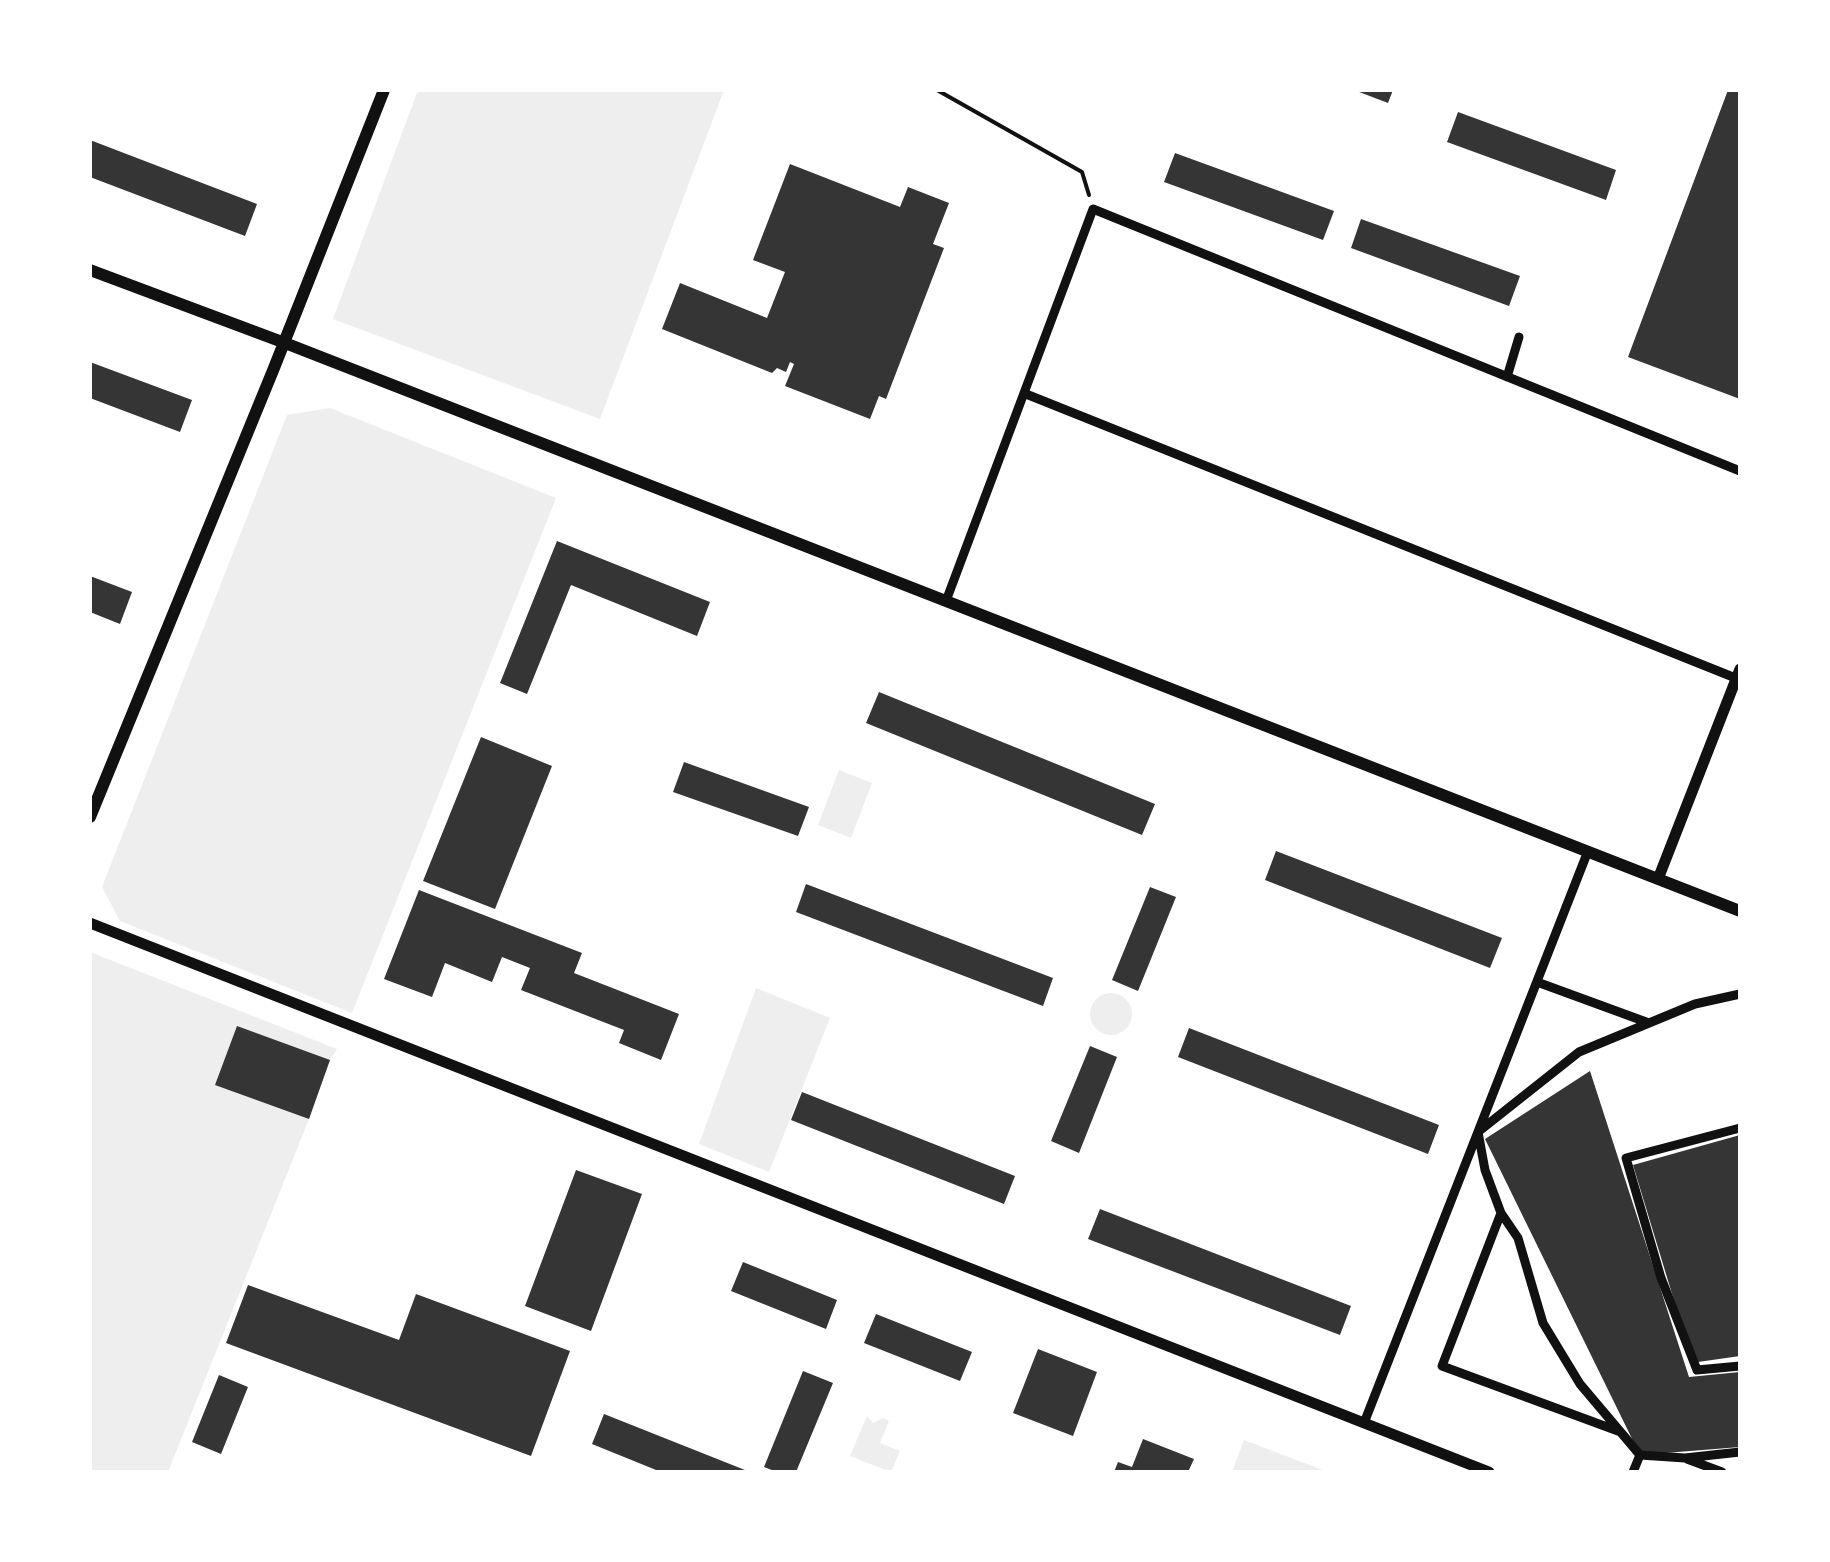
<!DOCTYPE html>
<style>
body{margin:0}
#map{position:relative;width:1830px;height:1562px;overflow:hidden;background:#fff;font-family:"Libre Baskerville",serif}
canvas{display:block}
.frame{position:absolute;inset:0;border:92px solid #fff;pointer-events:none}
</style>
<div id="map">
<canvas width="1830" height="1562"></canvas>
<div class="frame"></div>
</div>
<script>
const context = document.querySelector('canvas').getContext('2d');
context.lineJoin = 'round';
function paint(path, color) { context.fillStyle = color; context.fill(path, 'evenodd'); }
const toPath = rows => new Path2D(rows.map(r => 'M' + r).join(''));
function stroke(path, color, width, dash) { context.strokeStyle = color; context.lineWidth = width; context.lineCap = dash ? 'butt' : 'round'; context.setLineDash(dash || []); context.stroke(path); }
paint(toPath([
 [418,90,724,90,600,419,333,319],
 [330,408,556,498,352,1013,120,921,102,887,287,415],
 [839,770,872,783,851,838,818,825],
 [90,952,337,1049,330,1060,309,1119,168,1472,90,1472],
 [756,988,830,1018,769,1172,699,1144],
 '1090 1014a21 21 0 1 1 42 0a21 21 0 1 1-42 0Z',
 [867,1416,873,1423,883,1418,889,1421,880,1443,900,1451,891,1472,850,1456],
 [1244,1440,1328,1472,1232,1472]
]), '#eee');
paint(toPath([
 [1354,90,1393,90,1388,103],
 [1728,90,1740,90,1740,399,1628,357],
 [1458,112,1616,170,1606,200,1447,142],
 [90,140,257,204,245,236,90,177],
 [1175,153,1334,211,1323,240,1164,182],
 [790,164,900,207,908,187,949,203,933,244,944,248,886,399,879,396,870,419,785,386,794,364,790,362,786,372,777,368,772,373,662,329,680,283,767,318,785,272,753,260],
 [1361,219,1520,276,1509,306,1351,248],
 [90,362,192,400,180,432,90,398],
 [557,541,710,602,697,636,571,585,527,694,500,683],
 [90,576,132,592,120,624,90,612],
 [879,692,1155,804,1142,835,866,723],
 [481,737,552,766,495,909,423,881],
 [684,762,809,807,798,836,673,792],
 [1276,851,1502,938,1490,968,1265,880],
 [806,884,1053,978,1043,1006,796,912],
 [1150,887,1176,897,1138,991,1112,980],
 [419,890,582,953,574,973,679,1014,661,1060,619,1043,624,1030,521,990,530,968,502,957,492,982,445,963,432,997,384,979],
 [237,1026,330,1060,309,1119,215,1085],
 [1189,1028,1439,1125,1428,1154,1178,1057],
 [1090,1046,1117,1057,1079,1153,1051,1141],
 [1590,1071,1689,1377,1740,1372,1740,1447,1640,1455,1485,1139],
 [802,1092,1015,1176,1004,1204,791,1120],
 [1740,1135,1740,1356,1698,1362,1689,1350,1633,1165],
 [576,1170,642,1194,591,1331,525,1306],
 [1100,1209,1351,1306,1340,1335,1088,1239],
 [743,1262,837,1300,826,1329,731,1291],
 [248,1285,399,1340,416,1294,570,1351,531,1456,226,1343],
 [876,1314,972,1352,960,1381,864,1343],
 [1038,1349,1097,1372,1073,1436,1013,1413],
 [803,1371,833,1383,796,1472,777,1472,764,1467],
 [219,1375,248,1387,221,1454,192,1442],
 [604,1414,750,1472,661,1472,592,1444],
 [1143,1439,1194,1459,1188,1472,1114,1472,1118,1462,1132,1467]
]), '#353535');
stroke(toPath([
 [937,90,1082,172,1089,195]
]), '#111', 4);
stroke(toPath([
 [1507,377,1519,337],
 [1026,394,1738,679],
 [946,601,1093,209,1740,471],
 [1537,982,1649,1023],
 [1740,994,1695,1004,1579,1052,1478,1132,1485,1170,1501,1213,1518,1238,1543,1323,1580,1384,1640,1455,1685,1458,1740,1452],
 [1740,1128,1626,1158,1661,1278,1697,1370,1740,1366],
 [1501,1213,1442,1366,1618,1431],
 [1364,1423,1588,851],
 [1687,1459,1722,1472],
 [1633,1472,1640,1455]
]), '#111', 9);
stroke(toPath([
 [1658,879,1740,669],
 [90,923,1489,1472]
]), '#111', 11);
stroke(toPath([
 [90,270,285,343,1740,911],
 [90,817,274,368,384,90]
]), '#111', 12);
</script>
